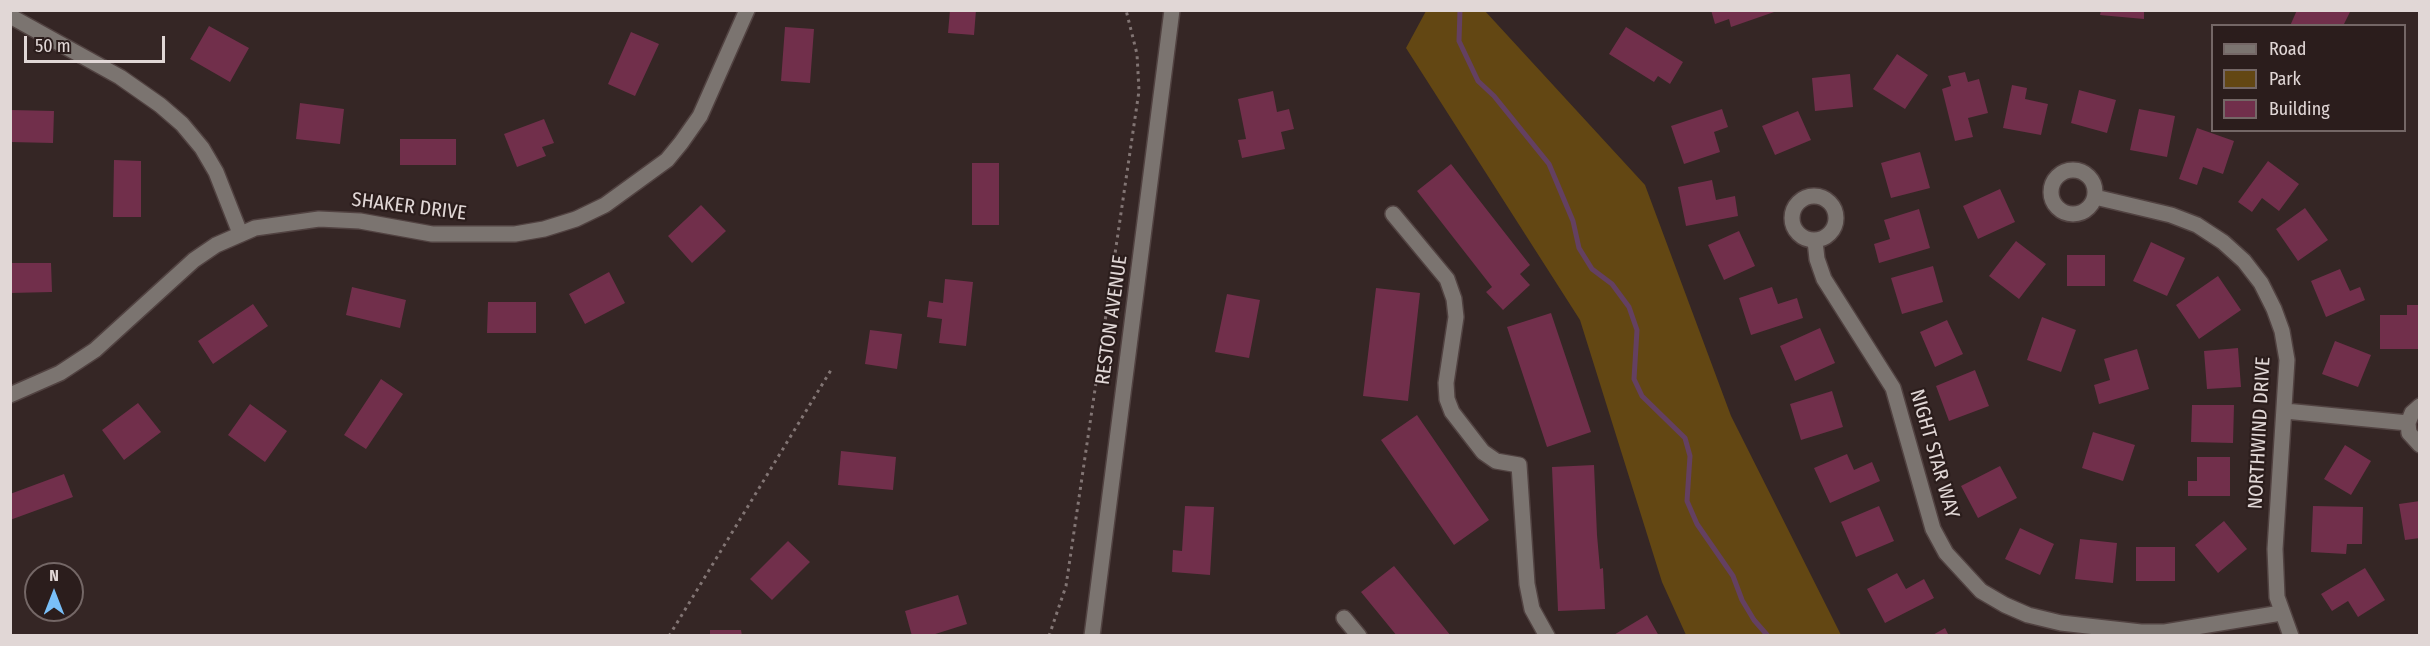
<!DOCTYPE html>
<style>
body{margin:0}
#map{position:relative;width:2430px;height:646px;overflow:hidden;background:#352625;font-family:"Fira Sans Condensed",sans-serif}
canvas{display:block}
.frame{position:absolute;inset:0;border:12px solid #e1d7d6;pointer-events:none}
.legend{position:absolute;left:2211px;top:24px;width:195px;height:108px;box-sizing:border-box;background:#2b1d1c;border:2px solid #746766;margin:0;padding:8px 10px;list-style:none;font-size:18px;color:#e1d7d6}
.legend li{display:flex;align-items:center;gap:12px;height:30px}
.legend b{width:30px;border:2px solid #746766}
.north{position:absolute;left:24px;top:562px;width:60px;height:60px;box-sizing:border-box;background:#2b1d1c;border:2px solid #746766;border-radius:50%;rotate:0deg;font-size:16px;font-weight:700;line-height:24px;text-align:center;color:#e1d7d6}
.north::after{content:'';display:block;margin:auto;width:21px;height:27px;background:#79bff8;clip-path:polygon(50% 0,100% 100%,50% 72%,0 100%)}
.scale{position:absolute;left:24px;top:36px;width:141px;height:27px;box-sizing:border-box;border:3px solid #e1d7d6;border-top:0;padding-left:8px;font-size:18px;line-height:21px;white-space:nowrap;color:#e1d7d6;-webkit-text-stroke:4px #2b1d1c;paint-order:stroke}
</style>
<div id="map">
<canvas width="2430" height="646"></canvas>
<div class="frame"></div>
<ul class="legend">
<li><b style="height:8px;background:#7b7470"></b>Road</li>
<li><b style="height:16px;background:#634713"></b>Park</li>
<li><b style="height:16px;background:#712f4b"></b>Building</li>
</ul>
<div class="north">N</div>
<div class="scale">50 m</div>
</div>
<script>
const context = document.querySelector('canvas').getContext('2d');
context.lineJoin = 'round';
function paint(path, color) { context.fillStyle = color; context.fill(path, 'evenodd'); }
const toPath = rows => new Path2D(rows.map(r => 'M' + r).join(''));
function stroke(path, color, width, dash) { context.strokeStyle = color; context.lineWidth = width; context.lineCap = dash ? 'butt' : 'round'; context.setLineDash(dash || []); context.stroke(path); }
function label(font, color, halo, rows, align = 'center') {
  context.font = font + ' "Fira Sans Condensed",sans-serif'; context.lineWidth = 4.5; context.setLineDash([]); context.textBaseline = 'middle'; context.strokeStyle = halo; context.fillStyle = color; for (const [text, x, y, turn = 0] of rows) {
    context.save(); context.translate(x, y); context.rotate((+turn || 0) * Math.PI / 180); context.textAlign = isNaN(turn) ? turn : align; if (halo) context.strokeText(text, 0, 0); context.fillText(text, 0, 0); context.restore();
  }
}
paint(toPath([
 [1426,11,1485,11,1645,185,1731,416,1841,635,1686,635,1662,582,1580,320,1406,48]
]), '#634713');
stroke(toPath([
 [1460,10,1459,41,1478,81,1494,96,1549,164,1573,221,1579,248,1592,269,1612,284,1629,307,1637,330,1634,379,1642,396,1685,438,1690,456,1687,501,1697,524,1733,576,1742,600,1754,620,1768,636]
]), '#644061', 5);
paint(toPath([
 [950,10,976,10,974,35,948,33],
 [1711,10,1777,10,1777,11,1731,27,1729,19,1715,24],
 [2101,10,2144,10,2144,19,2100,15],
 [2297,10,2351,10,2343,26,2290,26],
 [209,26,249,48,230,82,190,59],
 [785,27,814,29,810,83,781,81],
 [1626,27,1683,62,1670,84,1658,76,1654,82,1609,54],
 [631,32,659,44,635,96,608,84],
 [1897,54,1928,75,1905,109,1873,89],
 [1965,72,1968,82,1979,79,1988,113,1968,118,1973,137,1955,141,1942,89,1951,86,1948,76],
 [1850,74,1853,107,1815,111,1812,78],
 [2012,85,2027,88,2025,99,2048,104,2041,135,2003,128],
 [2079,90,2116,100,2107,133,2071,123],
 [1273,91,1277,112,1289,109,1294,129,1281,132,1285,149,1242,158,1238,140,1246,139,1238,99],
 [300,103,344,109,340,144,296,139],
 [1722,109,1728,127,1714,132,1720,152,1684,164,1671,126],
 [2139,109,2175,116,2167,157,2130,150],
 [10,110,54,111,53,143,10,142],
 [1798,111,1811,140,1775,155,1762,126],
 [544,119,554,143,542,147,546,156,517,167,504,134],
 [2197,128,2234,141,2223,174,2203,167,2197,185,2179,179],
 [400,139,456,139,456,165,400,165],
 [1920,152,1930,188,1891,198,1881,163],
 [114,160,141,161,141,217,113,217],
 [2268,161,2299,184,2279,211,2262,198,2252,212,2238,202],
 [972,163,999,163,999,225,972,225],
 [1451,164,1530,265,1520,274,1530,285,1503,310,1486,292,1492,287,1417,191],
 [1712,180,1716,200,1735,196,1738,216,1686,226,1678,187],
 [2000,189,2015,222,1978,239,1963,206],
 [701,205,726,231,692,263,668,236],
 [2305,208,2328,240,2298,261,2276,229],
 [1919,209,1930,248,1879,263,1874,244,1890,239,1884,220],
 [1739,231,1755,266,1724,280,1708,245],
 [2016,241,2046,264,2019,299,1989,276],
 [2151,242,2185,258,2167,296,2133,281],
 [2067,255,2105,255,2105,286,2067,286],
 [10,263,51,263,52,292,10,293],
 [1933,266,1943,302,1902,314,1891,278],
 [2340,269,2350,291,2360,287,2365,300,2326,317,2311,281],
 [609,272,625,303,585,324,569,294],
 [2218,276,2241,310,2199,339,2176,305],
 [945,279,973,282,966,346,939,343,942,319,927,317,929,301,943,303],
 [352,287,406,300,400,328,346,315],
 [1772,287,1778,304,1797,298,1803,318,1751,335,1739,298],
 [1376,288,1420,293,1408,401,1363,396],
 [1227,294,1260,300,1249,358,1215,352],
 [488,302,536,302,536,333,487,333],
 [253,304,268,326,213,364,198,341],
 [2407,305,2420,305,2419,349,2380,349,2380,315,2407,315],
 [1551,313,1591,432,1547,447,1507,327],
 [2042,317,2076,330,2061,372,2027,360],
 [1947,320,1963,354,1935,367,1920,332],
 [1820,328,1835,363,1795,381,1780,346],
 [870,330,902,334,897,369,865,364],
 [2335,341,2371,355,2358,387,2322,374],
 [2238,348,2241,387,2207,389,2204,351],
 [2137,349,2149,389,2099,404,2094,385,2110,380,2104,359],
 [1975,370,1989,406,1949,421,1936,386],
 [381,379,403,394,366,449,344,435],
 [1832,391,1843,427,1801,440,1790,404],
 [138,403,161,432,124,460,102,430],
 [250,404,287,431,265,462,228,435],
 [2192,405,2234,405,2233,443,2191,442],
 [1417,415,1489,520,1454,545,1381,440],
 [2093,432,2135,445,2123,481,2082,468],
 [2345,445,2371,461,2351,495,2324,479],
 [841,451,896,457,893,490,838,485],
 [1847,454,1854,470,1872,462,1880,481,1830,503,1814,468],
 [2197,457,2230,457,2230,496,2188,496,2188,481,2197,481],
 [1594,465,1597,535,1600,569,1603,568,1605,609,1558,611,1552,467],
 [2000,466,2017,498,1978,518,1961,486],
 [64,474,73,497,10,520,10,494],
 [2420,501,2420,538,2405,540,2399,504],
 [1185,506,1214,507,1210,575,1172,572,1173,550,1182,551],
 [1879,506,1894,541,1856,557,1841,522],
 [2313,506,2363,507,2362,544,2347,544,2346,554,2311,552],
 [2224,521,2247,549,2218,573,2195,545],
 [2020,528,2054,544,2040,575,2005,559],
 [2080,539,2117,543,2113,583,2075,579],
 [788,541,810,562,772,600,750,579],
 [2136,547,2175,547,2175,581,2136,581],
 [1394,566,1451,636,1397,636,1361,592],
 [2365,568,2385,600,2358,617,2348,601,2332,611,2321,594],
 [1897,573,1906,589,1924,579,1934,598,1885,623,1867,589],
 [958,595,967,624,929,636,912,636,905,611],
 [1647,615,1659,636,1612,636],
 [1945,628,1949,636,1931,636],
 [710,630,741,630,742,636,710,636]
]), '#712f4b');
const minor = toPath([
 [10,16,120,77,160,105,182,124,202,148,216,172,240,233],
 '2051 192a22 22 0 1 1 44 0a22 22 0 1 1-44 0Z',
 '1792 218a22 22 0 1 1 44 0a22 22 0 1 1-44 0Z',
 [2095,197,2171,215,2197,225,2223,242,2244,261,2261,283,2274,309,2282,331,2287,360,2275,549,2277,597,2291,636],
 [1393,214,1447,279,1454,299,1456,317,1446,383,1447,399,1452,412,1483,452,1496,461,1519,465,1527,584,1532,609,1547,636],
 [1815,241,1817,259,1824,279,1893,388,1933,529,1946,553,1981,591,2005,605,2028,615,2061,623,2141,632,2165,632,2281,613],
 [10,395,60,373,95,350,194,260,216,245,255,228,319,219,360,221,432,234,515,234,544,229,576,219,605,205,667,160,681,143,700,116,747,10],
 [2420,406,2412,413,2408,423,2409,433,2420,445],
 [2285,411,2408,423],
 [1344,618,1359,636],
 [1092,636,1172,10]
]);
stroke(minor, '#514241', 18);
stroke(toPath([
 [669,636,831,370],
 [1049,636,1066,586,1139,91,1137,54,1126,10]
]), '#827574', 3, [3, 4.5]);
stroke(minor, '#7b7470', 15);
label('20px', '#e1d7d6', '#2b1d1c', [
 ["SHAKER DRIVE",409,207,7],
 ["RESTON AVENUE",1112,320,-82],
 ["NORTHWIND DRIVE",2260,433,-87],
 ["NIGHT STAR WAY",1934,454,74]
]);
</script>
